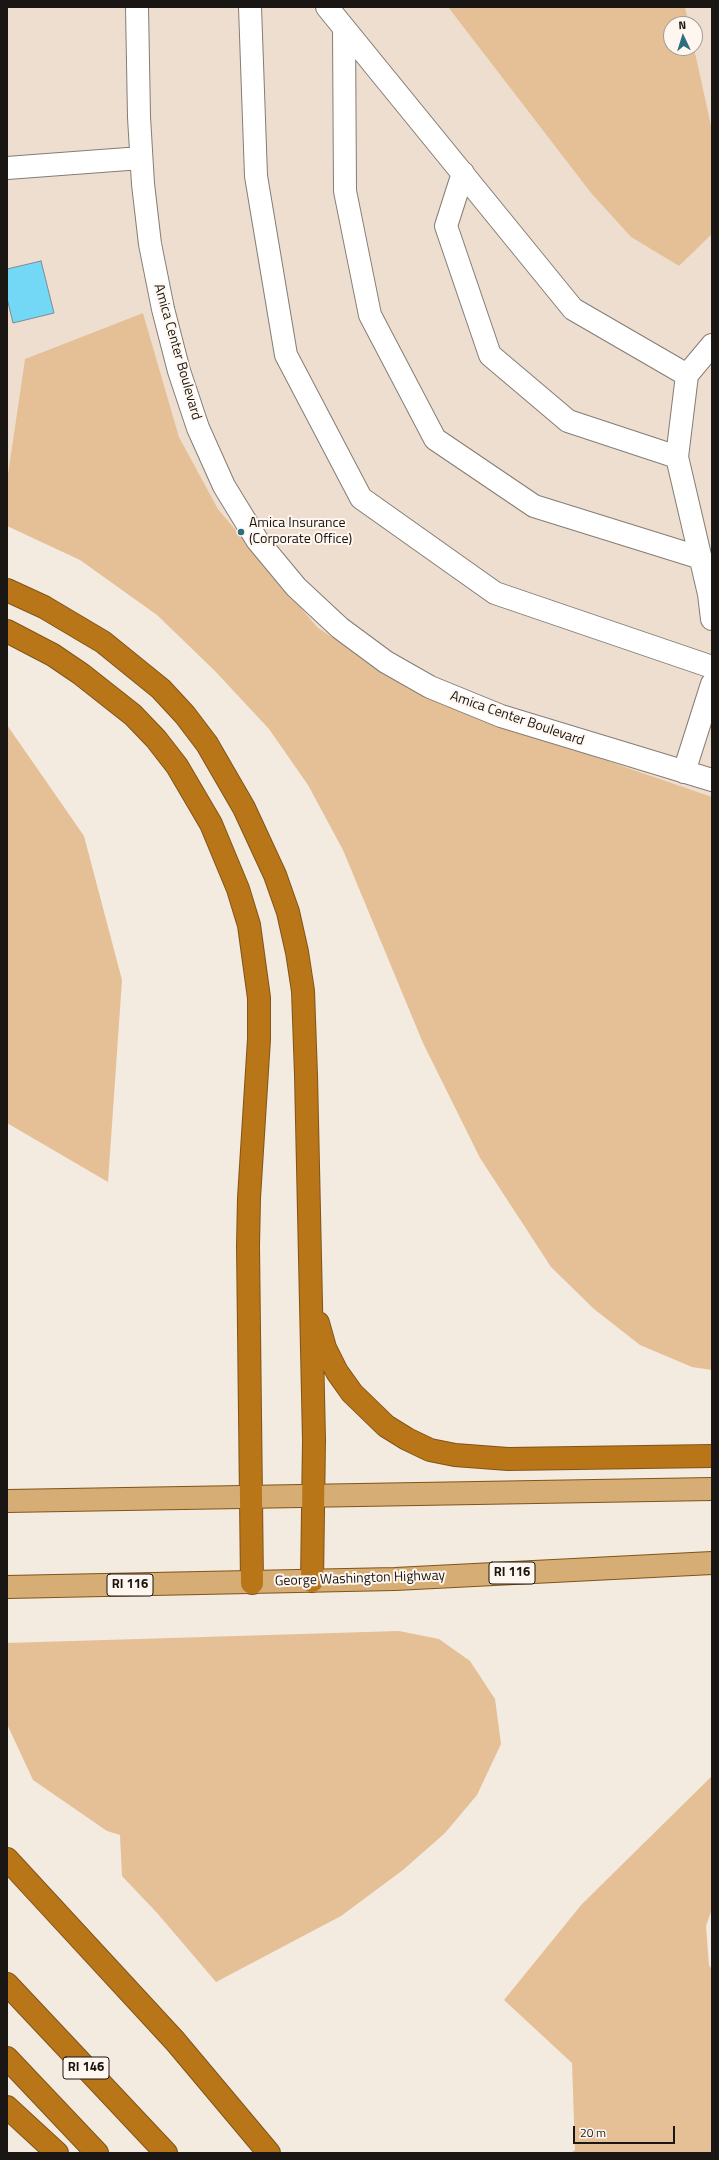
<!DOCTYPE html>
<style>
body{margin:0}
#map{position:relative;width:719px;height:2160px;overflow:hidden;background:#f3eae0;font-family:"Titillium Web",sans-serif}
canvas{display:block}
.frame{position:absolute;inset:0;border:8px solid #191613;pointer-events:none}
.north{position:absolute;left:663px;top:16px;width:40px;height:40px;box-sizing:border-box;background:#fff7ef;border:1px solid #a39d97;border-radius:50%;rotate:356deg;font-size:11px;font-weight:700;line-height:16px;text-align:center;color:#191613}
.north::after{content:'';display:block;margin:auto;width:14px;height:18px;background:#2c6e80;clip-path:polygon(50% 0,100% 100%,50% 72%,0 100%)}
.scale{position:absolute;left:573px;top:2126px;width:102px;height:18px;box-sizing:border-box;border:2px solid #191613;border-top:0;padding-left:5px;font-size:12px;line-height:14px;white-space:nowrap;color:#191613;-webkit-text-stroke:3px #fff7ef;paint-order:stroke}
</style>
<div id="map">
<canvas width="719" height="2160"></canvas>
<div class="frame"></div>
<div class="north">N</div>
<div class="scale">20 m</div>
</div>
<script>
const context = document.querySelector('canvas').getContext('2d');
context.lineJoin = 'round';
function paint(path, color) { context.fillStyle = color; context.fill(path, 'evenodd'); }
const toPath = rows => new Path2D(rows.map(r => 'M' + r).join(''));
function stroke(path, color, width, dash) { context.strokeStyle = color; context.lineWidth = width; context.lineCap = dash ? 'butt' : 'round'; context.setLineDash(dash || []); context.stroke(path); }
function label(font, color, halo, rows, align = 'center') {
  context.font = font + ' "Titillium Web",sans-serif'; context.lineWidth = 4; context.setLineDash([]); context.textBaseline = 'middle'; context.strokeStyle = halo; context.fillStyle = color; for (const [text, x, y, turn = 0] of rows) {
    context.save(); context.translate(x, y); context.rotate((+turn || 0) * Math.PI / 180); context.textAlign = isNaN(turn) ? turn : align; if (halo) context.strokeText(text, 0, 0); context.fillText(text, 0, 0); context.restore();
  }
}
paint(toPath([
 [7,7,448,7,591,193,631,237,679,266,712,234,712,797,512,728,401,683,317,627,218,509,179,437,143,313,25,359,7,481],
 [685,7,712,7,712,130,694,48,695,24,689,24]
]), '#eddecf');
paint(toPath([
 [448,7,685,7,689,24,671,24,671,48,694,48,712,130,712,234,679,266,631,237,591,193],
 [143,313,179,437,218,509,317,627,401,683,512,728,712,797,712,1370,692,1367,640,1345,594,1309,551,1267,480,1158,423,1043,343,850,308,785,269,729,215,671,157,615,80,560,7,526,7,481,25,359],
 [7,725,84,836,122,980,108,1182,7,1123],
 [399,1631,439,1639,470,1661,495,1699,501,1744,477,1795,445,1833,403,1870,341,1916,216,1982,158,1914,122,1876,120,1835,107,1831,33,1780,7,1724,7,1643],
 [712,1776,712,1909,706,1926,709,1965,712,1970,712,2153,571,2153,575,2150,572,2063,504,2000,582,1904]
]), '#e5bf96');
const building = toPath([
 [41,261,54,313,13,323,7,298,7,269,41,261]
]);
paint(building, '#73d8f6');
stroke(building, '#7f8c90', 1);
const minor = toPath([
 [137,7,139,117,143,184,150,244,163,309,179,371,198,428,224,486,257,540,296,587,340,628,386,662,430,687,501,716,712,780],
 [250,7,256,176,286,355,361,498,495,593,712,667],
 [327,7,573,309,687,375],
 [344,28,345,191,370,315,435,439,534,506,701,558],
 [7,168,141,158],
 [463,173,446,226,490,355,568,421,677,457],
 [712,345,687,375,677,457,709,594,712,619],
 [684,772,712,684]
]);
const major = toPath([
 [7,1501,712,1489],
 [7,1587,395,1579,712,1563]
]);
const highway = toPath([
 [7,590,44,607,103,642,161,689,185,715,207,744,244,808,275,875,288,912,297,952,303,991,306,1075,314,1440,312,1581],
 [7,631,53,655,81,674,133,715,156,739,177,766,211,824,238,889,249,925,259,998,259,1039,249,1198,248,1246,252,1583],
 [318,1323,325,1348,337,1372,352,1393,386,1426,407,1439,430,1450,455,1455,508,1459,712,1456],
 [7,1859,175,2041,269,2153],
 [7,1984,166,2153],
 [7,2058,97,2153],
 [7,2107,57,2153]
]);
stroke(minor, '#857d74', 24);
stroke(major, '#815417', 24);
stroke(highway, '#815417', 24);
stroke(minor, '#fff', 22);
stroke(major, '#d5ad75', 22);
stroke(highway, '#b97619', 22);
for (const [x, y, r, color] of [
 [241,532,4,"#2c6e80"]
]) { const dot = new Path2D(); dot.arc(x, y, r, 0, 2 * Math.PI); context.fillStyle = color; context.fill(dot); stroke(dot, '#fff7ef', 1.5); }
for (const [x, y, w] of [
 [512,1573,46],
 [130,1585,46],
 [86,2068,46]
]) { const box = new Path2D(); box.roundRect(x - w / 2, y - 11, w, 22, 3); context.fillStyle = '#fff7ef'; context.fill(box); stroke(box, '#191613', 1); }
label('bold 13px', '#191613', null, [
 ["RI 116",512,1573],
 ["RI 116",130,1585],
 ["RI 146",86,2068]
]);
label('14px', '#191613', '#fff7ef', [
 ["Amica Center Boulevard",177,352,74],
 ["Amica Center Boulevard",517,719,19],
 ["George Washington Highway",360,1579,-2]
]);
label('14px', '#191613', '#fff7ef', [
 ["Amica Insurance",249,524],
 ["(Corporate Office)",249,540]
], 'left');
</script>
